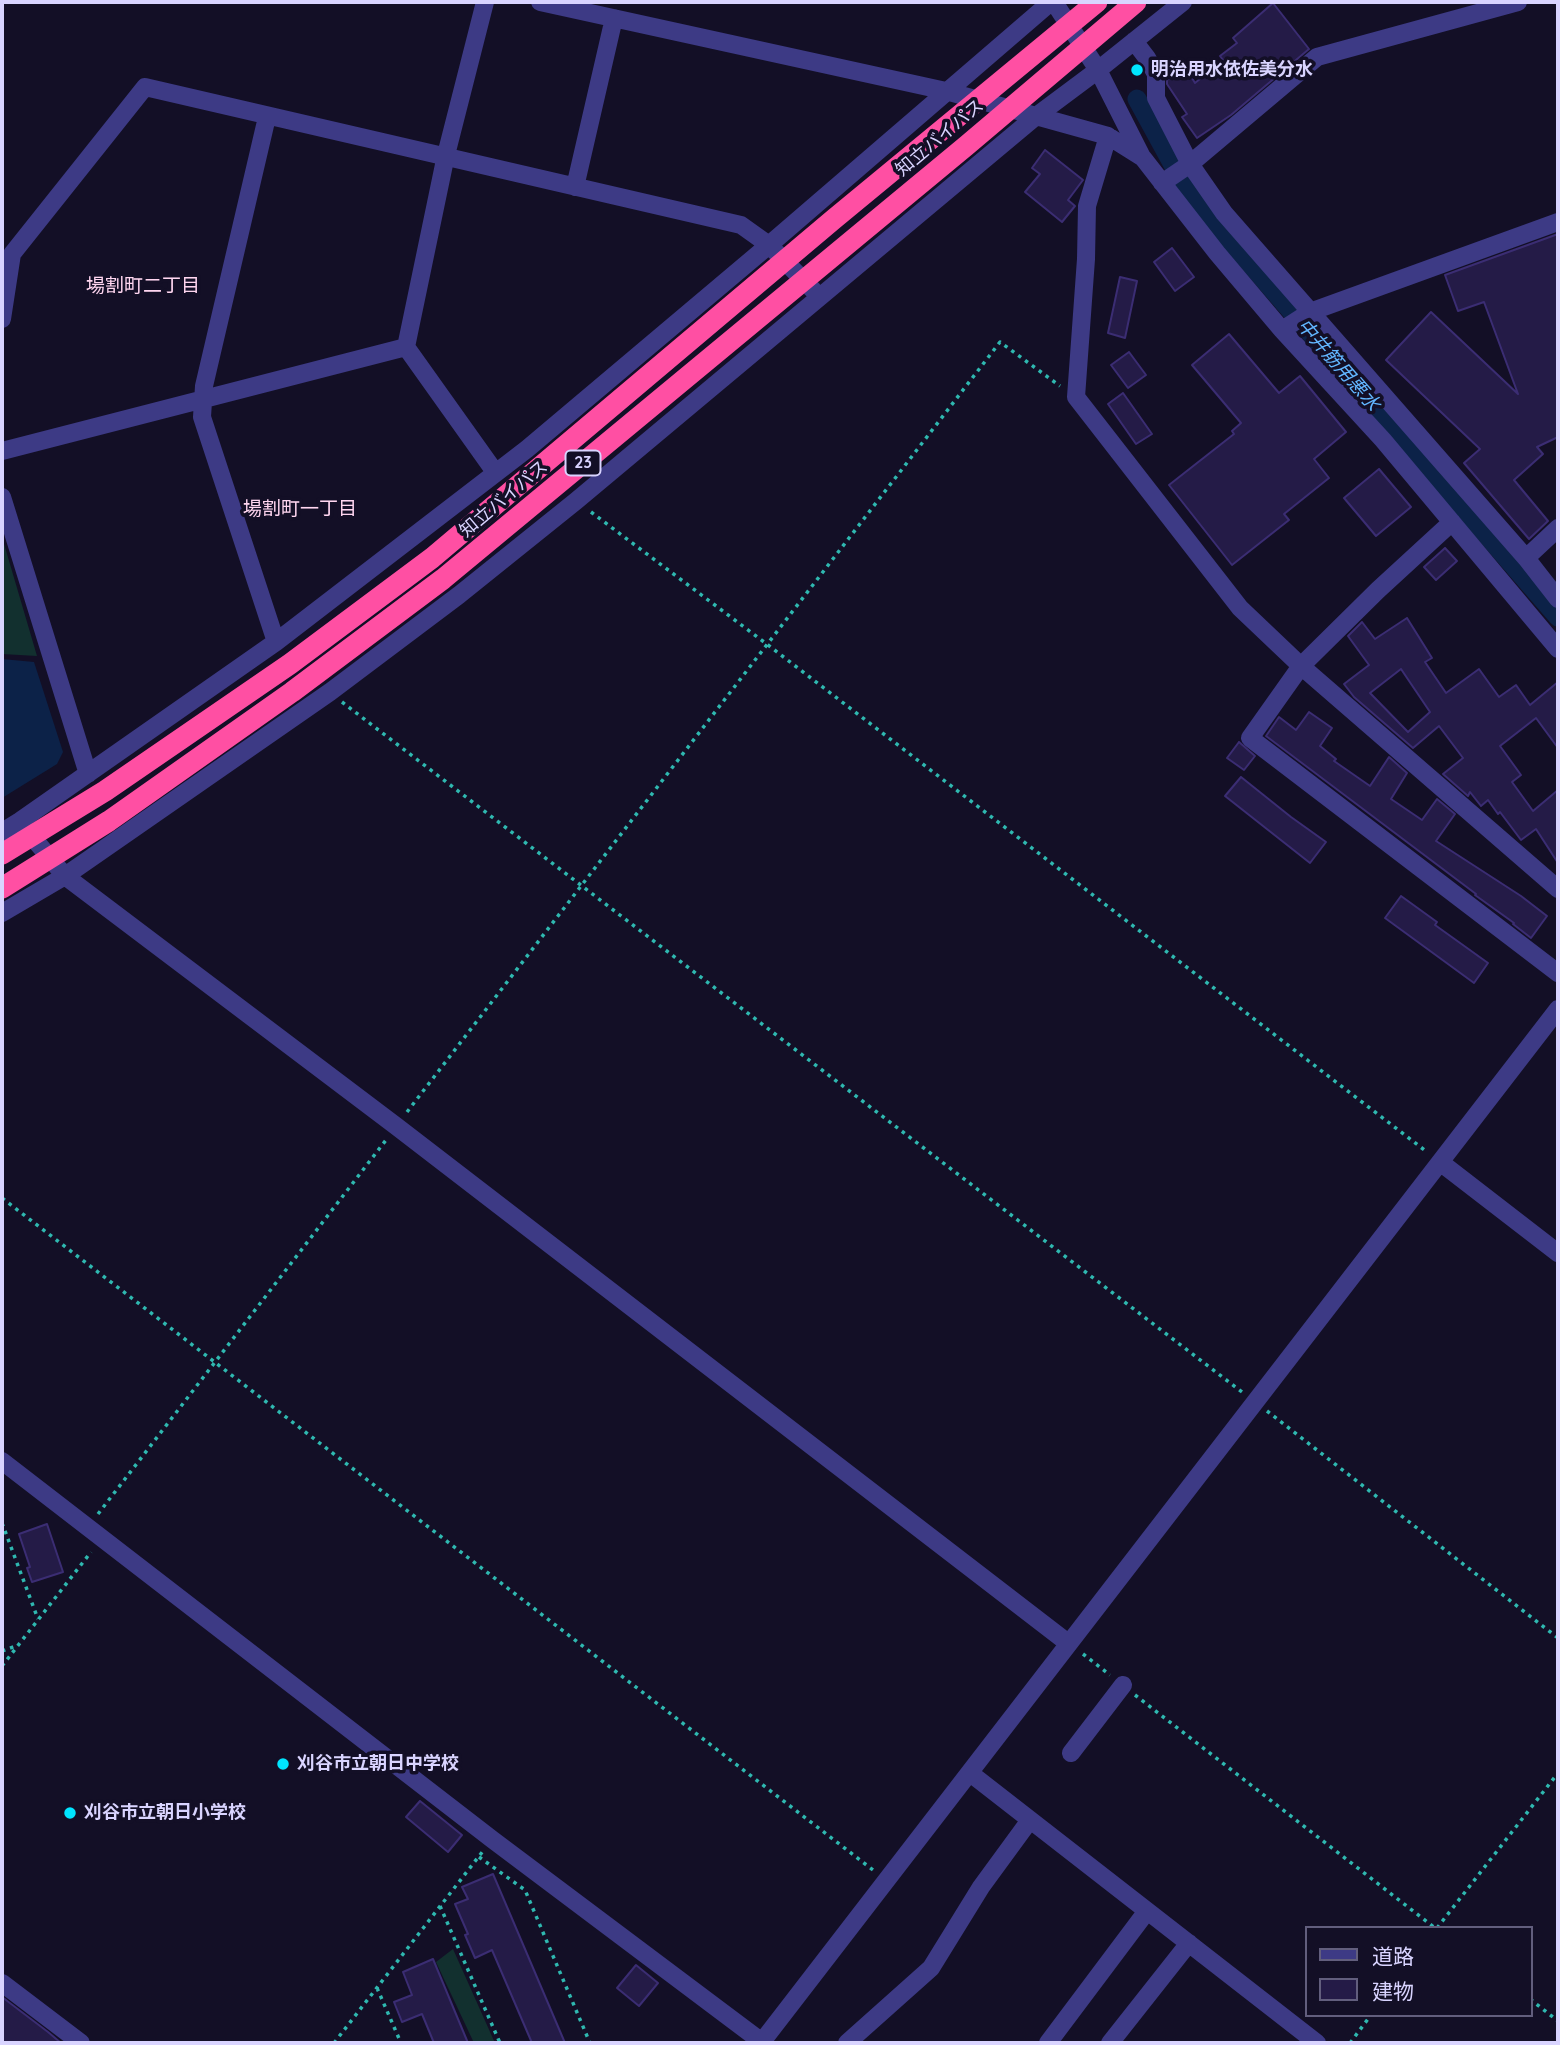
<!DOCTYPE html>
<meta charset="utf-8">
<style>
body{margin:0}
#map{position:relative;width:1560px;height:2045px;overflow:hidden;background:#130f26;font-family:Quicksand,"Noto Sans JP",sans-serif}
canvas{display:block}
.frame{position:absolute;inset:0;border:4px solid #d9d4ff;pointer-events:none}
.legend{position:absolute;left:1305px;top:1926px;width:228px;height:91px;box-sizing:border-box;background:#130f26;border:2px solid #625e7d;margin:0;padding:9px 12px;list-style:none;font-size:21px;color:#d9d4ff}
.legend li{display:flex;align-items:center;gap:14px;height:35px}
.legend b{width:35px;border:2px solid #625e7d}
</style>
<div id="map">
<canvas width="1560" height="2045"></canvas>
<div class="frame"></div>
<ul class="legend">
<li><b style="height:9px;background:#3d3a85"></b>道路</li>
<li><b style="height:19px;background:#241b47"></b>建物</li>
</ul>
</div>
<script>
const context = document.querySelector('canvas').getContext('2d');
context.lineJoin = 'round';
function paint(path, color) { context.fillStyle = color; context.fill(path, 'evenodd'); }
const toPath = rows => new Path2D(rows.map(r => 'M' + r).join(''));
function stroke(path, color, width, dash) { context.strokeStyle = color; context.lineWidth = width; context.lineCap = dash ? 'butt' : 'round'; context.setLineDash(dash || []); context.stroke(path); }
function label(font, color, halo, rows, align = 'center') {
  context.font = font + ' Quicksand,"Noto Sans JP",sans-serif'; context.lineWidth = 7; context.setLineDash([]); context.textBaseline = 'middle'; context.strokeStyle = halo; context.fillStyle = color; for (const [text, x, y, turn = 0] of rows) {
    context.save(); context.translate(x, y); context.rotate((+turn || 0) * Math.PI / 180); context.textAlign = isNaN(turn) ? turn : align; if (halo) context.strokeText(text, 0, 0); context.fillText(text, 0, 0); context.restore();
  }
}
paint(toPath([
 [2,537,37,656,2,654],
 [453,1949,495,2043,474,2043,436,1962]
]), '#12302f');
paint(toPath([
 [2,659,34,662,63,752,57,764,2,798]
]), '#0c2248');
stroke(toPath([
 [1137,99,1179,176,1217,226,1558,617]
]), '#0c2248', 19);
const building = toPath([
 [1273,3,1309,49,1231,115,1197,138,1182,117,1187,114,1167,84,1167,80,1186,68,1195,83,1223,60,1220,56,1237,43,1233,38,1273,3],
 [1045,150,1083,180,1068,200,1075,206,1062,222,1025,192,1040,174,1032,168,1045,150],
 [1558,234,1558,437,1537,447,1543,454,1514,480,1548,521,1529,539,1464,463,1480,449,1386,360,1431,312,1518,394,1484,302,1458,311,1445,275,1558,234],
 [1172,248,1194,277,1175,291,1154,262,1172,248],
 [1120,277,1137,281,1125,338,1108,333,1120,277],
 [1229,334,1279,393,1300,376,1346,432,1314,459,1329,478,1284,514,1289,520,1232,565,1169,485,1234,434,1232,431,1241,423,1192,365,1229,334],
 [1129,352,1146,375,1128,388,1111,365,1129,352],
 [1123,393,1152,434,1136,444,1108,404,1123,393],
 [1379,469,1411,507,1376,536,1344,498,1379,469],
 [1445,548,1457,561,1436,580,1424,567,1445,548],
 [1407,618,1432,658,1425,662,1446,693,1479,669,1499,697,1516,685,1530,705,1558,682,1558,748,1536,718,1500,746,1521,775,1512,782,1533,811,1558,790,1558,863,1536,829,1521,840,1500,812,1498,814,1488,800,1481,806,1470,792,1468,796,1443,774,1463,758,1439,726,1413,748,1354,697,1344,684,1369,665,1348,636,1362,622,1375,639,1407,618],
 [1401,669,1430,712,1408,732,1370,693,1401,669],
 [1309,712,1332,728,1320,746,1336,759,1334,761,1370,786,1389,757,1407,773,1391,799,1422,820,1437,799,1455,814,1436,841,1521,896,1547,916,1531,938,1513,924,1514,923,1475,895,1476,894,1266,736,1279,717,1296,730,1309,712],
 [1239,742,1255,756,1244,770,1227,758,1239,742],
 [1241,777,1291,817,1326,842,1310,863,1225,796,1241,777],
 [1401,896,1437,922,1435,925,1488,963,1474,983,1385,918,1401,896],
 [47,1524,63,1572,32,1582,27,1568,30,1567,19,1534,47,1524],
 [420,1801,462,1835,448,1852,406,1817,420,1801],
 [493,1874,565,2043,532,2043,492,1950,475,1958,465,1935,468,1934,455,1904,468,1899,462,1887,493,1874],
 [433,1959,468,2043,434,2043,422,2014,402,2022,394,2002,412,1995,403,1972,433,1959],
 [636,1965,658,1983,639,2006,617,1988,636,1965],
 [2,1997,48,2032,61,2043,2,2043,2,1997]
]);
paint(building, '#241b47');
stroke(building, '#3b2d73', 2);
stroke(toPath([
 [591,512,768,645,1427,1152],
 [342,702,1242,1392],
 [407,1112,1000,342,1060,386],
 [2,1198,873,1870],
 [1267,1411,1558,1638],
 [98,1514,386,1140],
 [2,1523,38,1619],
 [2,1651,16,1646],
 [1083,1654,1110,1675],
 [2,1666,91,1552],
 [1135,1695,1435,1928],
 [479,1857,525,1890,590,2043],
 [440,1906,500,2043],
 [1437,1928,1558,1773],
 [377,1988,401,2043],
 [1530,1999,1558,2021],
 [334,2043,483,1851],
 [1350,2043,1371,2015]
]), '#2fb8b0', 3.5, [3.5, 5]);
stroke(toPath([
 [540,2,946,91,1108,136,1143,158,1217,253,1282,330,1383,440,1558,649],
 [1054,2,1098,70,1142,157],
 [1518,2,1317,57,1190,164,1224,213,1526,558,1558,599],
 [1134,41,1147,58,1156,74,1156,98,1190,164,1162,183],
 [267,117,204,386,202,417,276,642],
 [1108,136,1087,206,1086,259,1076,397,1240,608,1301,666,1558,889],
 [575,187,614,18],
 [2,319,12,254,145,87,741,225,769,245,813,290],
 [1282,330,1310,312,1558,222],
 [406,347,495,472],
 [2,451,406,347,446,155,485,2],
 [2,497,88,774],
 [1452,522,1378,590,1301,666,1250,738,1558,973],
 [1526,558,1558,528],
 [24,827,65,876,396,1126,1068,1643],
 [2,832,20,821,276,642,527,449,769,245,1051,2],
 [2,913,65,876,330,692,459,595,576,501,1035,117,1098,70,1183,2],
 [1440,1162,1558,1253],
 [2,1461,493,1840,762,2042],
 [1071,1753,1123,1685],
 [970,1773,1317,2043],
 [2,1983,81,2043],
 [761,2043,1558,1009],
 [847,2043,931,1968,981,1887,1030,1820],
 [1048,2043,1147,1911],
 [1110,2043,1189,1943]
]), '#3d3a85', 18);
stroke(toPath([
 [2,854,105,791,290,664,432,558,834,219,1097,2],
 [2,888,109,821,292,692,443,579,966,146,1136,2]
]), '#ff4fa3', 21);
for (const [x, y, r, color] of [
 [1137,70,7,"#00e5ff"],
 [283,1764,7,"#00e5ff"],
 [70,1813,7,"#00e5ff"]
]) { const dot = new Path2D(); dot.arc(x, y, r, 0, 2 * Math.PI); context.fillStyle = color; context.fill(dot); stroke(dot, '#130f26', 2.5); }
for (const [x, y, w] of [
 [583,463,35]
]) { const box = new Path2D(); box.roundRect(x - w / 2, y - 12.5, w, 25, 5); context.fillStyle = '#130f26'; context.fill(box); stroke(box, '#d9d4ff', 2); }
label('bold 16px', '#d9d4ff', null, [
 ["23",583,463]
]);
label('bold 18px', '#d9d4ff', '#130f26', [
 ["明治用水依佐美分水",1151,70],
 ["刈谷市立朝日中学校",297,1764],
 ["刈谷市立朝日小学校",84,1813]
], 'left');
label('18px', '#d9d4ff', '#130f26', [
 ["知立バイパス",940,138,-40],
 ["知立バイパス",504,499,-40]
]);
label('19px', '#ffd6f0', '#130f26', [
 ["場割町二丁目",143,286],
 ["場割町一丁目",300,509]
]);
label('italic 19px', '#62b6ff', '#130f26', [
 ["中井筋用悪水",1338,365,49]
]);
</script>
